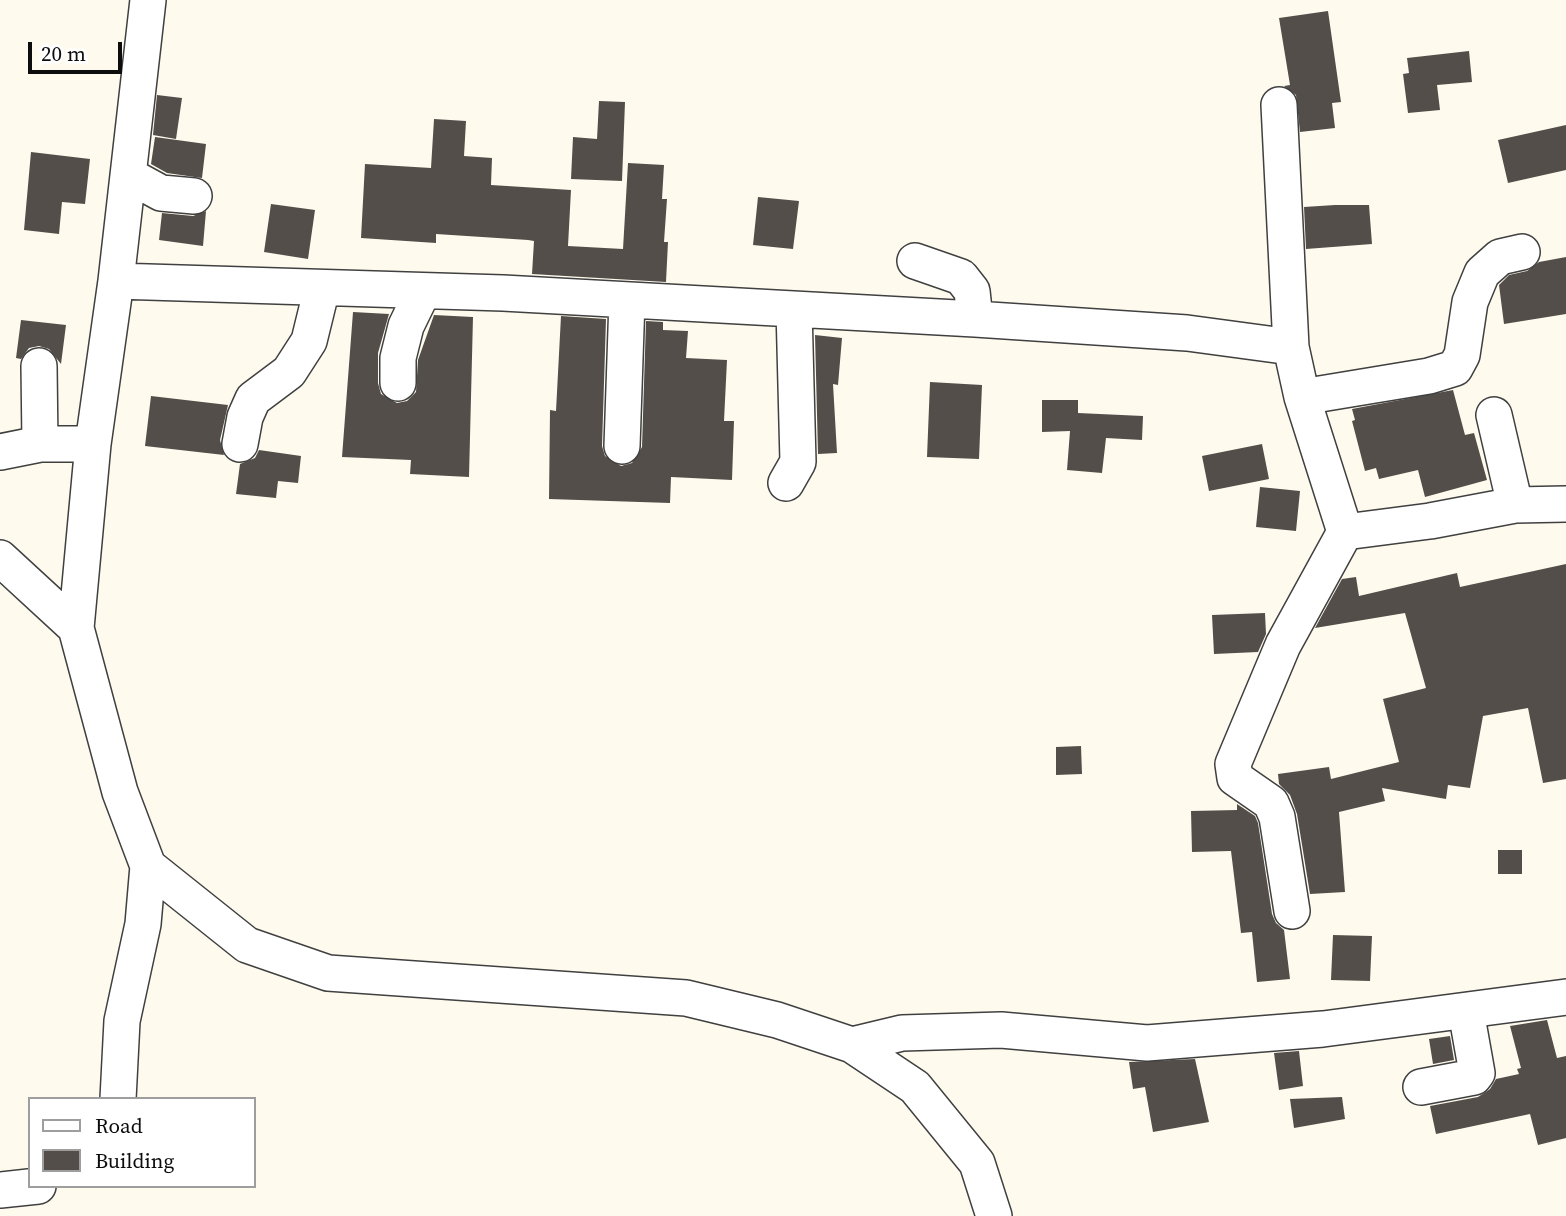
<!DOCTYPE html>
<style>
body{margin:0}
#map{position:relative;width:1566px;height:1216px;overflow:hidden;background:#fefbee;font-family:"Source Serif 4",serif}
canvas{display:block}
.legend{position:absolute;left:28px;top:1097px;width:228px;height:91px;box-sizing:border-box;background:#fff;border:2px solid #9e9e9e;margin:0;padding:9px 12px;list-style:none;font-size:21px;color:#0d0d0d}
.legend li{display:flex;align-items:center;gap:14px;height:35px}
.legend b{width:35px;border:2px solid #9e9e9e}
.scale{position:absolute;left:28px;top:42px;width:94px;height:32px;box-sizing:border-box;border:4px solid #0d0d0d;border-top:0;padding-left:9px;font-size:21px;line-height:24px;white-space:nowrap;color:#0d0d0d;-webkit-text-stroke:5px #fff;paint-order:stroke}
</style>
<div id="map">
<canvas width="1566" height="1216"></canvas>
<ul class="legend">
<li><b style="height:9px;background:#fff"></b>Road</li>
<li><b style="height:19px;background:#544e4a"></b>Building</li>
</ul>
<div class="scale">20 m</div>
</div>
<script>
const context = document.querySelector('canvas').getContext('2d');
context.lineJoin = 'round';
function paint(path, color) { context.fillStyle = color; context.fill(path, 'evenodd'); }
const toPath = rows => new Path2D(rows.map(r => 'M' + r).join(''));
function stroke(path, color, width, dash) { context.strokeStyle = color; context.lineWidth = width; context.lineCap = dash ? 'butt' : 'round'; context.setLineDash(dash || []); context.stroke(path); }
paint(toPath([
 [1328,11,1341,102,1332,103,1335,128,1300,132,1296,95,1284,86,1290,85,1279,18],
 [1469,51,1472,82,1437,85,1440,110,1408,113,1403,74,1409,73,1407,58],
 [157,95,182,98,176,139,153,135],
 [599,101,625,102,622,181,571,179,573,137,597,139],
 [434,119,466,121,464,156,492,158,491,185,571,190,568,246,623,249,628,163,664,165,662,199,667,199,664,242,668,242,666,282,532,274,534,241,528,240,436,234,436,243,361,238,365,164,431,168],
 [1566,125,1566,170,1508,183,1498,140],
 [155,137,206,144,202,178,167,173,151,164],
 [31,152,90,159,85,204,62,202,59,234,24,230],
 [758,197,799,201,793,249,753,245],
 [271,204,315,210,308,259,264,252],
 [1335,205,1369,205,1372,244,1306,249,1304,207],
 [206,211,203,246,159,240,162,213,193,216],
 [1566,257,1566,314,1504,324,1499,285,1509,275,1527,271,1539,262],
 [353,312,389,314,378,353,378,383,381,394,397,403,407,401,416,392,418,360,434,315,473,317,469,477,410,474,411,460,342,457],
 [561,316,606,319,602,446,605,456,621,466,632,463,642,447,646,321,663,322,663,330,688,331,686,358,727,360,724,421,734,421,732,480,671,477,670,503,549,499,550,410,556,411],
 [21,320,66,325,61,364,49,349,39,346,29,348,21,359,16,358],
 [815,335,842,338,838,385,833,384,837,453,818,454],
 [930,382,982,385,979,459,927,457],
 [1453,390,1465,435,1474,433,1487,480,1425,497,1418,470,1379,479,1376,468,1365,471,1352,421,1355,420,1352,409],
 [151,396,228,405,220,440,224,455,145,446],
 [1042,400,1078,400,1078,413,1143,416,1142,440,1106,438,1102,473,1067,470,1070,431,1042,432],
 [1262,444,1269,479,1209,491,1202,456],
 [259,450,301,456,298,483,278,481,276,498,236,494,240,464,255,458],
 [1260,487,1300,491,1296,531,1256,527],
 [1566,564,1566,779,1543,783,1528,708,1483,716,1470,788,1448,785,1446,799,1382,788,1385,801,1339,812,1345,892,1310,894,1297,814,1290,795,1279,784,1278,774,1329,767,1331,779,1399,762,1383,699,1426,688,1405,613,1315,628,1342,579,1356,577,1359,596,1457,573,1460,587],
 [1265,613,1266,634,1258,652,1214,654,1212,615],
 [1081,746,1082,774,1056,775,1056,747],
 [1237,804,1255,816,1258,823,1272,914,1276,923,1284,930,1290,979,1257,982,1252,932,1241,933,1231,851,1192,852,1191,811,1237,810],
 [1498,850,1522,850,1522,874,1498,874],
 [1333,935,1372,936,1370,981,1331,980],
 [1547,1020,1557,1058,1566,1056,1566,1138,1538,1145,1530,1114,1436,1134,1430,1106,1478,1097,1490,1089,1496,1079,1519,1074,1517,1069,1521,1068,1510,1026],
 [1450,1036,1454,1060,1433,1064,1429,1039],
 [1299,1051,1303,1086,1279,1090,1274,1053],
 [1195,1059,1209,1122,1153,1132,1145,1087,1133,1089,1129,1062],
 [1342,1097,1345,1119,1294,1128,1290,1099]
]), '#544e4a');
const minor = toPath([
 [1279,105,1291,347],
 [128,175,161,193,194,196],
 [915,261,961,277,972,291,975,319],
 [116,281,503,293,975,319,1187,333,1291,347,1302,397,1345,532,1430,521,1515,505,1566,504],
 [39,366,40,444],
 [398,383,398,358,406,326,423,291],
 [1302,397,1429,376,1455,368,1462,355,1470,302,1482,273,1500,257,1522,252],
 [1494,415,1515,505],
 [240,444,245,417,253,399,289,372,309,341,322,288],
 [622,446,627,300],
 [0,452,40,444,93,444],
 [786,483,798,462,794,309],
 [0,558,76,628,120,792,148,866,247,945,328,973,686,998,777,1020,852,1045,915,1087,977,1163,994,1216],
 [76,628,93,444,116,281,148,0],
 [1292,911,1277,817,1271,803,1235,778,1233,764,1283,645,1345,532],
 [852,1045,902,1033,1001,1030,1147,1043,1323,1029,1566,997],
 [1421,1087,1474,1077,1477,1073,1466,1011],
 [118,1099,122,1021,143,924,148,866],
 [0,1190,38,1186]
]);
stroke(minor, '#404040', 38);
stroke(minor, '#fff', 35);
</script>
